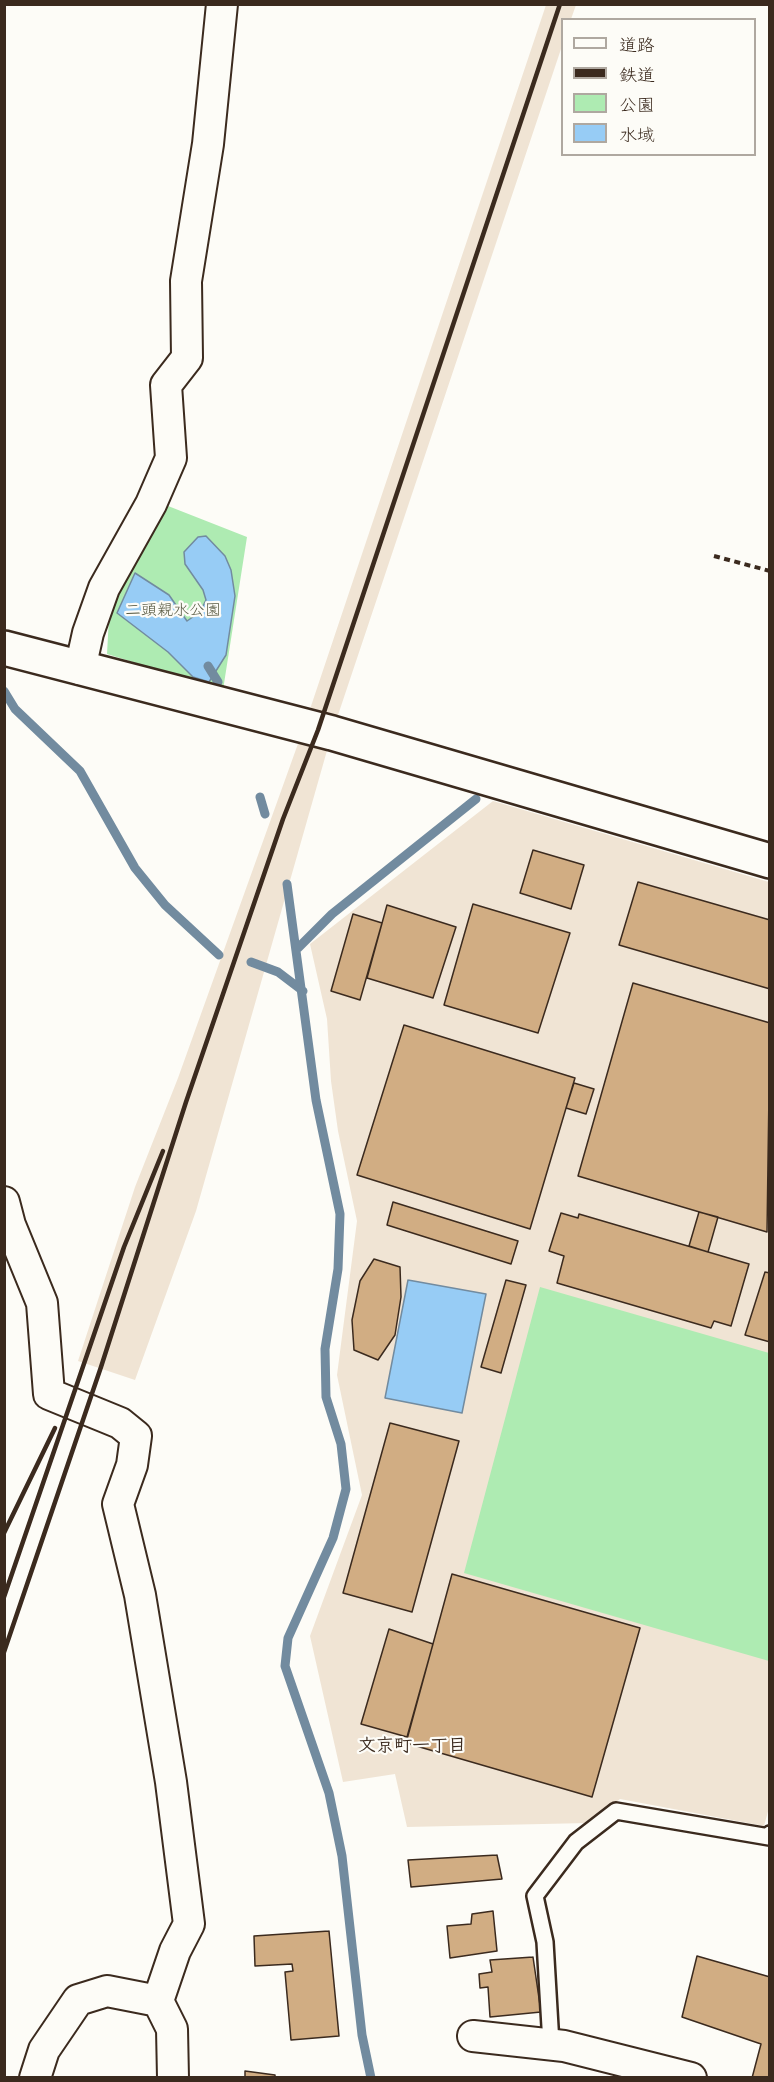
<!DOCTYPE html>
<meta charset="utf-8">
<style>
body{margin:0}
#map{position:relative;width:774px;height:2082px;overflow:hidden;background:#fdfcf7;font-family:Delius,"Klee One",sans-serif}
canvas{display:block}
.frame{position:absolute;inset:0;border:6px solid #3b2a1e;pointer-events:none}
.legend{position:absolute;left:561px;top:18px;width:195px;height:138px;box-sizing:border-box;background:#fdfcf7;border:2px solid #afa8a0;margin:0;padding:8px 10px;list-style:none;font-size:18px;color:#3b2a1e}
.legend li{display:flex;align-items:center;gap:12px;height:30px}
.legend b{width:30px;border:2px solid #afa8a0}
</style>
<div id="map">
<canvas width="774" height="2082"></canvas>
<div class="frame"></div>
<ul class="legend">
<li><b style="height:8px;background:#fdfcf7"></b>道路</li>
<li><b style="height:8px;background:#3b2a1e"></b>鉄道</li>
<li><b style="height:16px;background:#aeebb2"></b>公園</li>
<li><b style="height:16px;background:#97ccf5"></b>水域</li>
</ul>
</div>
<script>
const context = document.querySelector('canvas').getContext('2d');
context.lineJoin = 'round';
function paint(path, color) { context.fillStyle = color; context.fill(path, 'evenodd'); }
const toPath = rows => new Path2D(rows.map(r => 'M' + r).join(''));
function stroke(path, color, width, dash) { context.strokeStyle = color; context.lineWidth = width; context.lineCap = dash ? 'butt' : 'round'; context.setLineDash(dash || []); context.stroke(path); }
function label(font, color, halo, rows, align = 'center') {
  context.font = font + ' Delius,"Klee One",sans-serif'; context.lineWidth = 4.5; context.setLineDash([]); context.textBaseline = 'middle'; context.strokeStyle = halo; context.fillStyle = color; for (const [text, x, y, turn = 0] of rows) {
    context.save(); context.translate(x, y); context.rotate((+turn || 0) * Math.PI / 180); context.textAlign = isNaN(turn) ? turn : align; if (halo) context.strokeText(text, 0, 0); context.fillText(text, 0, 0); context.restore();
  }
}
paint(toPath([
 [546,5,576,5,571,19,562,20,562,46,332,733,196,1211,135,1380,78,1361,135,1187,178,1078,304,727],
 [493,801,769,882,770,1804,764,1826,620,1799,588,1823,407,1827,395,1774,343,1782,310,1636,362,1495,337,1375,357,1221,338,1131,331,1081,327,1019,310,944]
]), '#f0e4d4');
paint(toPath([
 [163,504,247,537,223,690,107,654,110,599],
 [540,1287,769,1353,769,1661,464,1573]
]), '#aeebb2');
const water = toPath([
 [206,536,225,556,231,570,235,596,226,655,209,682,193,677,168,652,117,613,135,573,169,595,187,621,200,612,206,600,203,590,185,564,184,552,198,537,206,536],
 [408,1280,486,1294,462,1413,385,1398,408,1280]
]);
paint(water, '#97ccf5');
stroke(water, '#728b9f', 1.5);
stroke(toPath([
 [208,666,218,682],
 [4,691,15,709,80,771,135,868,165,905,219,955],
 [260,797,265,814],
 [287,884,316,1100,340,1214,338,1269,325,1349,326,1397,341,1444,346,1489,333,1538,288,1638,285,1666,329,1793,342,1856,362,2035,371,2078],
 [298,948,332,914,476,799],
 [251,962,278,972,303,991]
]), '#728b9f', 9);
const building = toPath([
 [533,850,584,865,571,909,520,893,533,850],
 [638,882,770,920,770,989,619,945,638,882],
 [473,904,570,933,538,1033,444,1005,473,904],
 [387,905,456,927,433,998,367,978,387,905],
 [353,914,382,923,360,1000,331,991,353,914],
 [633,983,770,1023,767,1232,578,1176,633,983],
 [404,1025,575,1078,530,1229,357,1175,404,1025],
 [574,1083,594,1089,586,1114,566,1108,574,1083],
 [393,1202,518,1241,511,1264,387,1225,393,1202],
 [699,1212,718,1217,708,1252,689,1246,699,1212],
 [561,1213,578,1218,579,1214,749,1264,731,1326,714,1321,711,1328,557,1283,564,1256,549,1251,561,1213],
 [374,1259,400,1267,401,1297,395,1335,378,1360,354,1350,352,1320,360,1281,374,1259],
 [765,1272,770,1273,770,1342,745,1335,765,1272],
 [506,1280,526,1285,501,1373,481,1367,506,1280],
 [390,1423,459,1441,412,1612,343,1593,390,1423],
 [452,1574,640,1628,592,1797,406,1743,452,1574],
 [389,1629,433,1644,407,1737,361,1724,389,1629],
 [497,1855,502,1879,411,1887,408,1860,497,1855],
 [493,1911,497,1951,450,1958,447,1926,471,1924,472,1914,493,1911],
 [329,1931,339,2036,291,2040,285,1972,293,1971,292,1964,255,1966,254,1936,329,1931],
 [697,1956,770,1977,770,2078,752,2078,761,2044,682,2017,697,1956],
 [533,1957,541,2012,490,2017,488,1987,480,1988,479,1974,492,1972,490,1960,533,1957],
 [245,2071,275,2075,275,2078,245,2078,245,2071]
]);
paint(building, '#d1ad83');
stroke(building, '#3b2a1e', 1.5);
const lane = toPath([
 [551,2044,545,1942,535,1896,576,1842,616,1811,769,1837,770,1834]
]);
const street = toPath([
 [80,669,88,633,104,588,151,504,171,458,166,385,187,358,186,281,208,144,222,4],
 [4,1202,10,1225,42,1303,49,1394,120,1423,136,1436,132,1465,118,1504,140,1595,171,1782,189,1924,175,1951,158,2001],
 [473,2036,564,2046,691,2078],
 [35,2078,44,2050,78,2000,107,1991,158,2001,172,2029,173,2078]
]);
const secondary = toPath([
 [4,648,332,733,770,861]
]);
stroke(lane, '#3b2a1e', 20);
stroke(street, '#3b2a1e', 34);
stroke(secondary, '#3b2a1e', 38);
stroke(toPath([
 [714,556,770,571]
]), '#3b2a1e', 4, [6, 4.5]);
stroke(lane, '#fdfcf7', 15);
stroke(street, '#fdfcf7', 30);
stroke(secondary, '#fdfcf7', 33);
stroke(toPath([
 [4,1533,55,1428],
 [4,1597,124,1247,163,1151],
 [4,1652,101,1367,186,1102,283,819,318,730,560,4]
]), '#3b2a1e', 4.5);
label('16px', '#585a43', '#fdfcf7', [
 ["二頭親水公園",173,610]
]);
label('bold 18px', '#3b2a1e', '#fdfcf7', [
 ["文京町一丁目",412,1746]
]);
</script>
